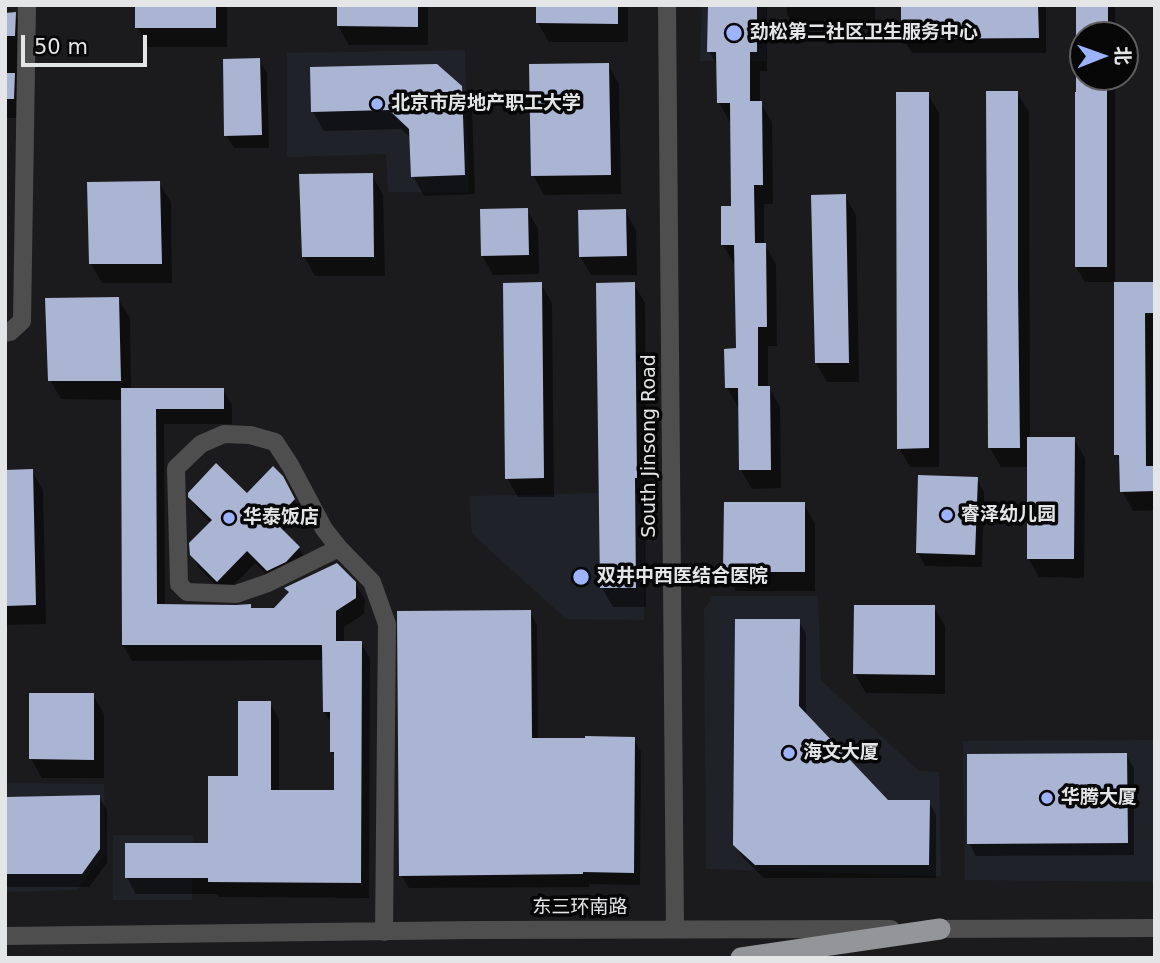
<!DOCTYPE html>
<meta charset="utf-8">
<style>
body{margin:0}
#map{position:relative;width:1160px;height:963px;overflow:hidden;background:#1b1b1d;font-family:"DejaVu Sans","Noto Sans SC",sans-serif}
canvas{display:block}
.frame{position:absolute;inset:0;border:7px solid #e4e5e6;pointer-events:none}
.north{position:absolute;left:1069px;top:21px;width:70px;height:70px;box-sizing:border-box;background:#060607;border:2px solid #5f5f60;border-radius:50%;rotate:89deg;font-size:19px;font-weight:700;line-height:28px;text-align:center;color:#e4e5e6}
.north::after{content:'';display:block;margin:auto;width:24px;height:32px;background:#9db4fd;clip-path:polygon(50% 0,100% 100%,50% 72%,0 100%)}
.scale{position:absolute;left:21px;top:35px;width:126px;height:32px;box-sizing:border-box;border:4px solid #e4e5e6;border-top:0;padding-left:9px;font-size:21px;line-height:24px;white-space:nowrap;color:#e4e5e6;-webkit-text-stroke:5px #060607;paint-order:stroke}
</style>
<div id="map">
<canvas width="1160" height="963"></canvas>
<div class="frame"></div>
<div class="north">北</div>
<div class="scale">50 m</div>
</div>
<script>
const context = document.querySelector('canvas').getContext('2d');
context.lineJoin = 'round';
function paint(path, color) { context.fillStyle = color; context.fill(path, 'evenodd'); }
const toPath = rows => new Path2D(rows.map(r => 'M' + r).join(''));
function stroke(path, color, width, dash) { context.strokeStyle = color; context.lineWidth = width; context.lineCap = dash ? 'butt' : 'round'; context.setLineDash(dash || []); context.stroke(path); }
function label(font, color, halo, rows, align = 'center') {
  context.font = font + ' "DejaVu Sans","Noto Sans SC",sans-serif'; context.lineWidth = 7; context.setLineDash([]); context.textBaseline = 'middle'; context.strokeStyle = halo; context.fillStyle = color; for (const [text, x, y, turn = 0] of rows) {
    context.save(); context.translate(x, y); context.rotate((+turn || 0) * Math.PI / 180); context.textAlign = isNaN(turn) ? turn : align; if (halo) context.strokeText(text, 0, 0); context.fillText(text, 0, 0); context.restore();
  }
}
paint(toPath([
 [702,5,766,5,766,61,700,61],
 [465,50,469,193,388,192,386,154,287,157,287,53],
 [644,492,644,620,566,619,472,534,469,496],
 [713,596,818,596,821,680,919,771,939,772,941,876,706,869,704,609],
 [1154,740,1155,882,965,880,963,741],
 [5,783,104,784,106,854,77,890,5,892],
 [113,835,193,835,192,900,113,900]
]), '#1f2229');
paint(toPath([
 [137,5,227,5,227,47,148,47,137,27],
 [338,5,428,5,428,45,349,45,338,26],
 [538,5,628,5,628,42,549,42,538,23],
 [709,5,767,5,767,71,760,71,760,102,772,122,773,204,764,204,764,243,776,264,777,346,768,346,768,386,780,407,781,488,752,489,741,470,740,407,738,407,727,388,737,350,736,264,734,264,723,245,733,208,732,122,730,122,719,103,718,67,709,51],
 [787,5,875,5,875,29,796,29,787,14],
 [903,5,1044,5,1046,9,1046,53,912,53,903,38],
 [1077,5,1115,5,1115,35,1083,35,1083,77,1115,77,1115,282,1085,282,1076,267],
 [5,14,15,14,26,34,24,118,5,118],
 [259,60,267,73,269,148,234,148,226,135],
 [608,65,619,84,621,194,544,195,533,175],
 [460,87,472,107,475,194,424,196,413,176,411,138,401,129,324,131,313,112],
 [988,93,1017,93,1029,112,1030,439,1074,439,1085,458,1084,578,1039,577,1028,558,1029,467,1001,467,990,448],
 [928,94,939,113,939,467,910,467,899,448],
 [372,175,383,195,385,276,315,276,304,256],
 [159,183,171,202,172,283,102,283,91,264],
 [845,196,856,215,859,382,827,382,816,363],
 [527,210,538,229,539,274,493,275,482,255],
 [625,211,636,230,637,275,591,275,580,256],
 [541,284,552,303,554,497,518,497,507,478],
 [634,284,645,303,647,497,645,497,646,607,613,607,602,588],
 [1115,284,1155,284,1155,510,1133,511,1122,491,1121,464,1116,454],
 [118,299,130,318,131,390,223,390,232,405,232,424,164,424,165,606,250,606,252,610,275,610,290,594,287,588,355,583,365,600,364,614,344,627,344,643,361,643,370,658,369,898,219,897,216,894,136,894,127,878,210,845,240,778,270,703,279,719,279,792,336,792,336,758,332,752,332,724,324,712,324,660,132,661,123,645,123,400,61,399,50,380],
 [5,471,32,471,43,490,46,624,5,625],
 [977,479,984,492,982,567,925,566,918,553],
 [290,492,301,513,283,532,299,548,306,561,275,583,255,563,225,594,199,568,191,554,211,523,198,510,190,497,247,496],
 [804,504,815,524,815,591,736,591,725,572],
 [934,607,945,626,945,694,866,693,855,674],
 [530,612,537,625,538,740,634,739,641,752,640,885,589,884,589,887,409,888,401,875],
 [799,621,806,634,806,715,888,802,929,802,936,815,936,878,764,878,743,858,735,844],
 [93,695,104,714,104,778,42,778,31,759],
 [1126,755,1134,768,1134,855,976,856,969,843],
 [99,797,107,810,107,863,89,887,5,887,5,798]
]), '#0007');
paint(toPath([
 [135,5,216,5,216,28,135,28],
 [337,5,418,5,418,27,337,26],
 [536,5,618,5,618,24,536,23],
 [708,5,757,5,757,52,750,52,750,101,762,101,763,185,754,185,755,243,766,243,767,327,758,327,758,386,770,386,771,470,739,470,738,388,725,388,724,349,736,348,734,245,721,245,721,206,731,206,730,103,717,103,716,52,707,52],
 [901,5,1038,5,1039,38,901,39],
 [1076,5,1108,5,1108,35,1076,35],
 [16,12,15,36,5,36,5,13],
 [260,58,262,135,224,136,223,59],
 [609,63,611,175,531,176,529,64],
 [437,64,462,86,465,175,411,177,409,129,389,110,311,112,310,67],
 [5,73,15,73,14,99,5,99],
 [1076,77,1107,77,1107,267,1075,267,1075,92,1076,92],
 [986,91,1018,91,1018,285,1020,448,988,448],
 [896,92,929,92,929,448,897,449],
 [373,173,374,257,302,257,299,174],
 [160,181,162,264,89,264,87,182],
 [846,194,849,363,815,363,811,195],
 [528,208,529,255,481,256,480,209],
 [626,209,627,256,579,257,578,210],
 [542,282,544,478,505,479,503,283],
 [635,282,637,478,635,478,636,588,600,588,596,283],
 [1114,282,1155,282,1155,313,1145,313,1146,466,1155,466,1155,491,1120,492,1119,455,1114,455],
 [119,297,121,381,48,381,45,298],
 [121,388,224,388,224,409,156,409,157,604,236,605,251,604,251,608,274,608,289,592,284,588,337,563,356,582,356,598,336,611,336,641,362,641,361,883,208,882,208,878,125,878,125,843,208,843,208,776,238,776,238,701,271,701,271,790,334,790,334,752,330,752,330,712,323,712,322,645,122,645],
 [1027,437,1075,437,1074,559,1027,559],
 [216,463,247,493,273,466,283,476,295,499,274,521,300,547,286,562,267,571,247,551,217,582,190,555,189,543,212,520,188,497,188,493],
 [33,469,36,605,5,606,5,470],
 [918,475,978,477,975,555,916,553],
 [724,502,805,502,805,572,723,572],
 [854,605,935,605,935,675,853,674],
 [531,610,532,738,585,738,585,736,635,737,634,873,583,872,583,874,399,876,397,611],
 [735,619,800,619,799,706,888,800,930,800,929,865,755,865,733,845],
 [29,693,94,693,94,760,29,759],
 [1127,753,1128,843,967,844,967,754],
 [100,795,100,849,82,874,5,874,5,797]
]), '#aab5d4');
stroke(toPath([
 [667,5,675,929],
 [5,333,10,332,22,321,27,5],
 [339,548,268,583,236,594,187,592,179,584,176,468,201,444,224,434,250,435,275,442,290,465,324,529,339,548,372,582,387,624,384,932],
 [929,929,1155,928],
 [5,936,474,930,891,929]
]), '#4e4e4f', 18);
stroke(toPath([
 [741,958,940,929]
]), '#949598', 21);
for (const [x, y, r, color] of [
 [734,33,9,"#9db4fd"],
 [377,104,7,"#9db4fd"],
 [947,515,7,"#9db4fd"],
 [229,518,7,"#9db4fd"],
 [581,577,9,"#9db4fd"],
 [789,753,7,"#9db4fd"],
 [1047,798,7,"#9db4fd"]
]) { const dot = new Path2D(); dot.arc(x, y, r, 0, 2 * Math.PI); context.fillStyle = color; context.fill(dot); stroke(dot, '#060607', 2.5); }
label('bold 19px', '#e4e5e6', '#060607', [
 ["劲松第二社区卫生服务中心",750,33],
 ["北京市房地产职工大学",391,104],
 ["睿泽幼儿园",961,515],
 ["华泰饭店",243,518],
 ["双井中西医结合医院",597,577],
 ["海文大厦",803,753],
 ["华腾大厦",1061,798]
], 'left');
label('19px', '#e4e5e6', '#060607', [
 ["South Jinsong Road",650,446,-90],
 ["东三环南路",580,908]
]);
</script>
